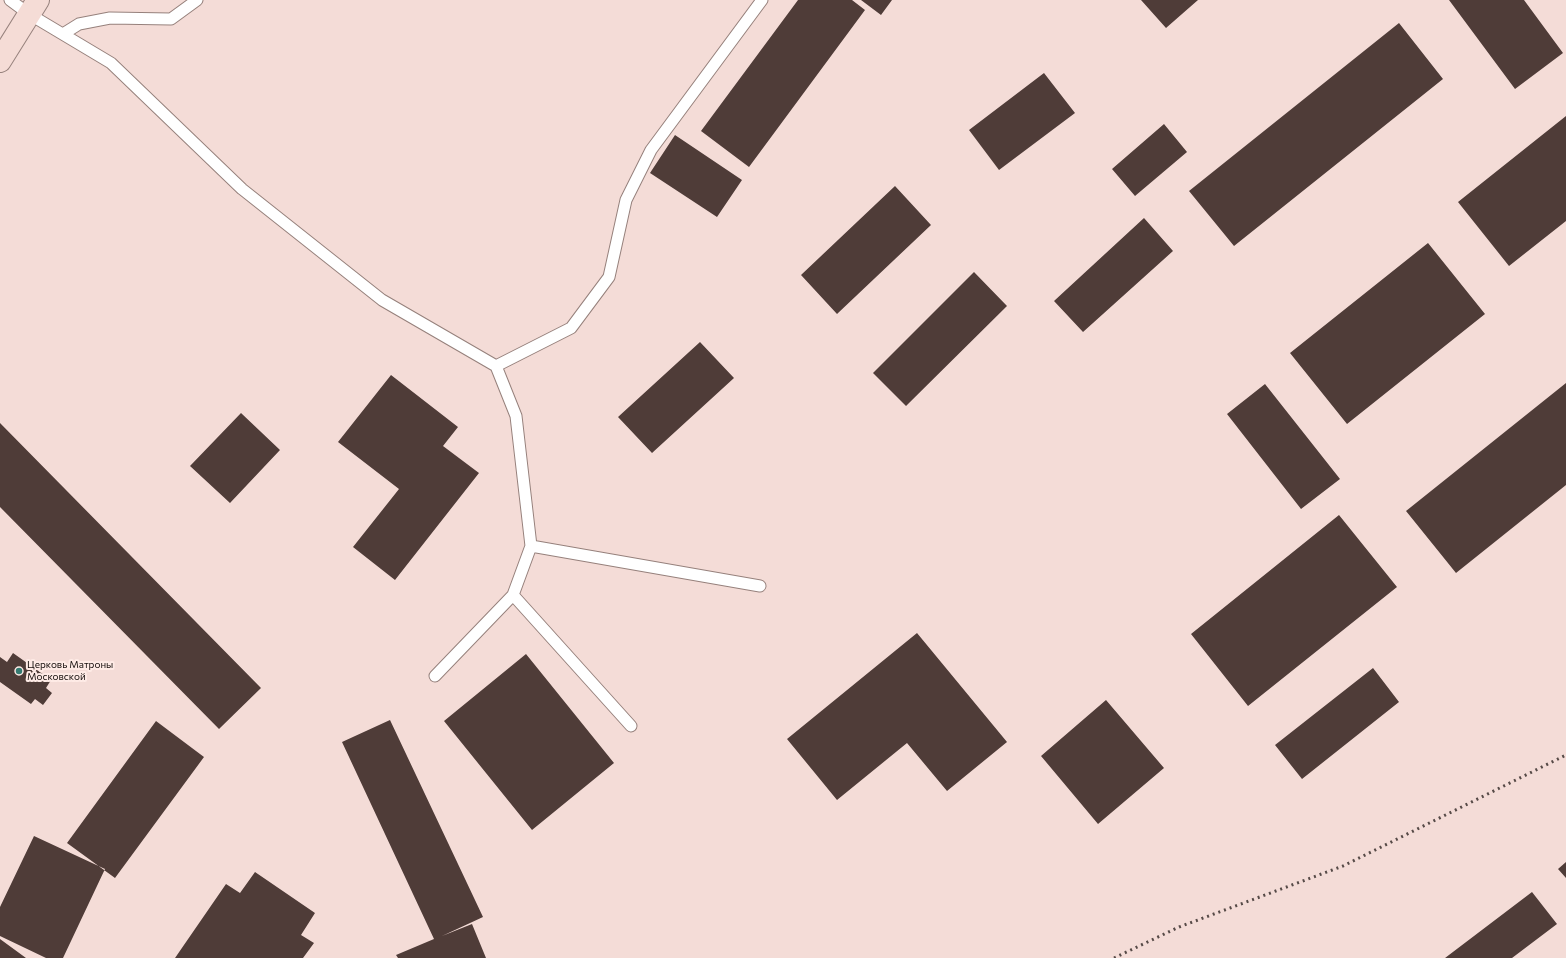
<!DOCTYPE html>
<meta charset="utf-8">
<style>
body{margin:0}
canvas{display:block;background:#f4dcd7}
</style>
<canvas width="1566" height="958"></canvas>
<script>
const context = document.querySelector('canvas').getContext('2d');
context.lineJoin = 'round';
function paint(path, color) { context.fillStyle = color; context.fill(path, 'evenodd'); }
const toPath = rows => new Path2D(rows.map(r => 'M' + r).join(''));
function stroke(path, color, width, dash) { context.strokeStyle = color; context.lineWidth = width; context.lineCap = dash ? 'butt' : 'round'; context.setLineDash(dash || []); context.stroke(path); }
function label(font, color, halo, rows, align = 'center') {
  context.font = font + ' Commissioner,sans-serif'; context.lineWidth = 4; context.setLineDash([]); context.textBaseline = 'middle'; context.strokeStyle = halo; context.fillStyle = color; for (const [text, x, y, turn = 0] of rows) {
    context.save(); context.translate(x, y); context.rotate((+turn || 0) * Math.PI / 180); context.textAlign = isNaN(turn) ? turn : align; if (halo) context.strokeText(text, 0, 0); context.fillText(text, 0, 0); context.restore();
  }
}
paint(toPath([
 [798,0,852,0,865,10,749,167,701,131],
 [861,0,892,0,881,15],
 [1141,0,1198,0,1166,28],
 [1449,0,1524,0,1563,53,1515,89],
 [1399,23,1443,79,1234,246,1189,191],
 [1044,73,1075,113,999,170,969,130],
 [1566,116,1566,221,1509,266,1458,202],
 [1164,124,1187,152,1135,196,1112,169],
 [675,135,742,180,717,217,650,173],
 [895,186,931,225,837,314,801,275],
 [1144,218,1173,251,1083,332,1054,301],
 [1428,243,1485,314,1347,424,1290,353],
 [974,272,1007,306,906,406,873,373],
 [700,342,734,378,652,453,618,417],
 [391,375,458,427,443,446,479,473,395,580,353,547,399,489,338,442],
 [1566,383,1566,485,1456,573,1406,511],
 [1265,384,1340,479,1301,509,1227,414],
 [241,413,280,450,230,503,190,466],
 [0,423,261,688,219,729,0,507],
 [1339,515,1397,587,1248,706,1191,634],
 [917,633,1007,742,947,791,907,743,837,800,787,739],
 [13,653,51,680,46,688,52,693,43,705,35,699,31,704,0,682,0,657,7,662],
 [526,654,614,763,532,830,444,721],
 [1373,668,1399,702,1302,779,1275,745],
 [1106,700,1164,768,1098,824,1041,756],
 [390,720,483,917,442,936,472,924,486,958,398,958,396,955,434,939,342,742],
 [156,721,204,757,115,878,67,843],
 [34,836,105,869,63,958,46,958,0,936,0,907],
 [1566,862,1566,878,1558,869],
 [255,872,315,913,301,935,314,943,303,958,175,958,226,884,240,893],
 [1532,892,1557,924,1512,958,1445,958],
 [0,939,26,958,0,958]
]), '#4f3c38');
const lane = toPath([
 [10,0,29,14,111,63,242,189,382,300,496,366,516,416,531,546,760,586],
 [63,34,79,24,110,18,171,19,197,0],
 [496,366,571,328,609,277,626,200,651,150,762,0],
 [513,595,631,726],
 [435,676,513,595,531,546]
]);
const secondary = toPath([
 [0,61,38,0]
]);
stroke(lane, '#96817c', 13);
stroke(secondary, '#96817c', 24);
stroke(lane, '#fff', 11);
stroke(secondary, '#f5dcd6', 22);
stroke(toPath([
 [1114,958,1179,927,1343,866,1566,755]
]), '#564a47', 3, [2, 4]);
for (const [x, y, r, color] of [
 [19,671,4,"#357b72"]
]) { const dot = new Path2D(); dot.arc(x, y, r, 0, 2 * Math.PI); context.fillStyle = color; context.fill(dot); stroke(dot, '#feebe6', 1.5); }
label('10px', '#150e0c', '#feebe6', [
 ["Церковь Матроны",27,665],
 ["Московской",27,677]
], 'left');
</script>
